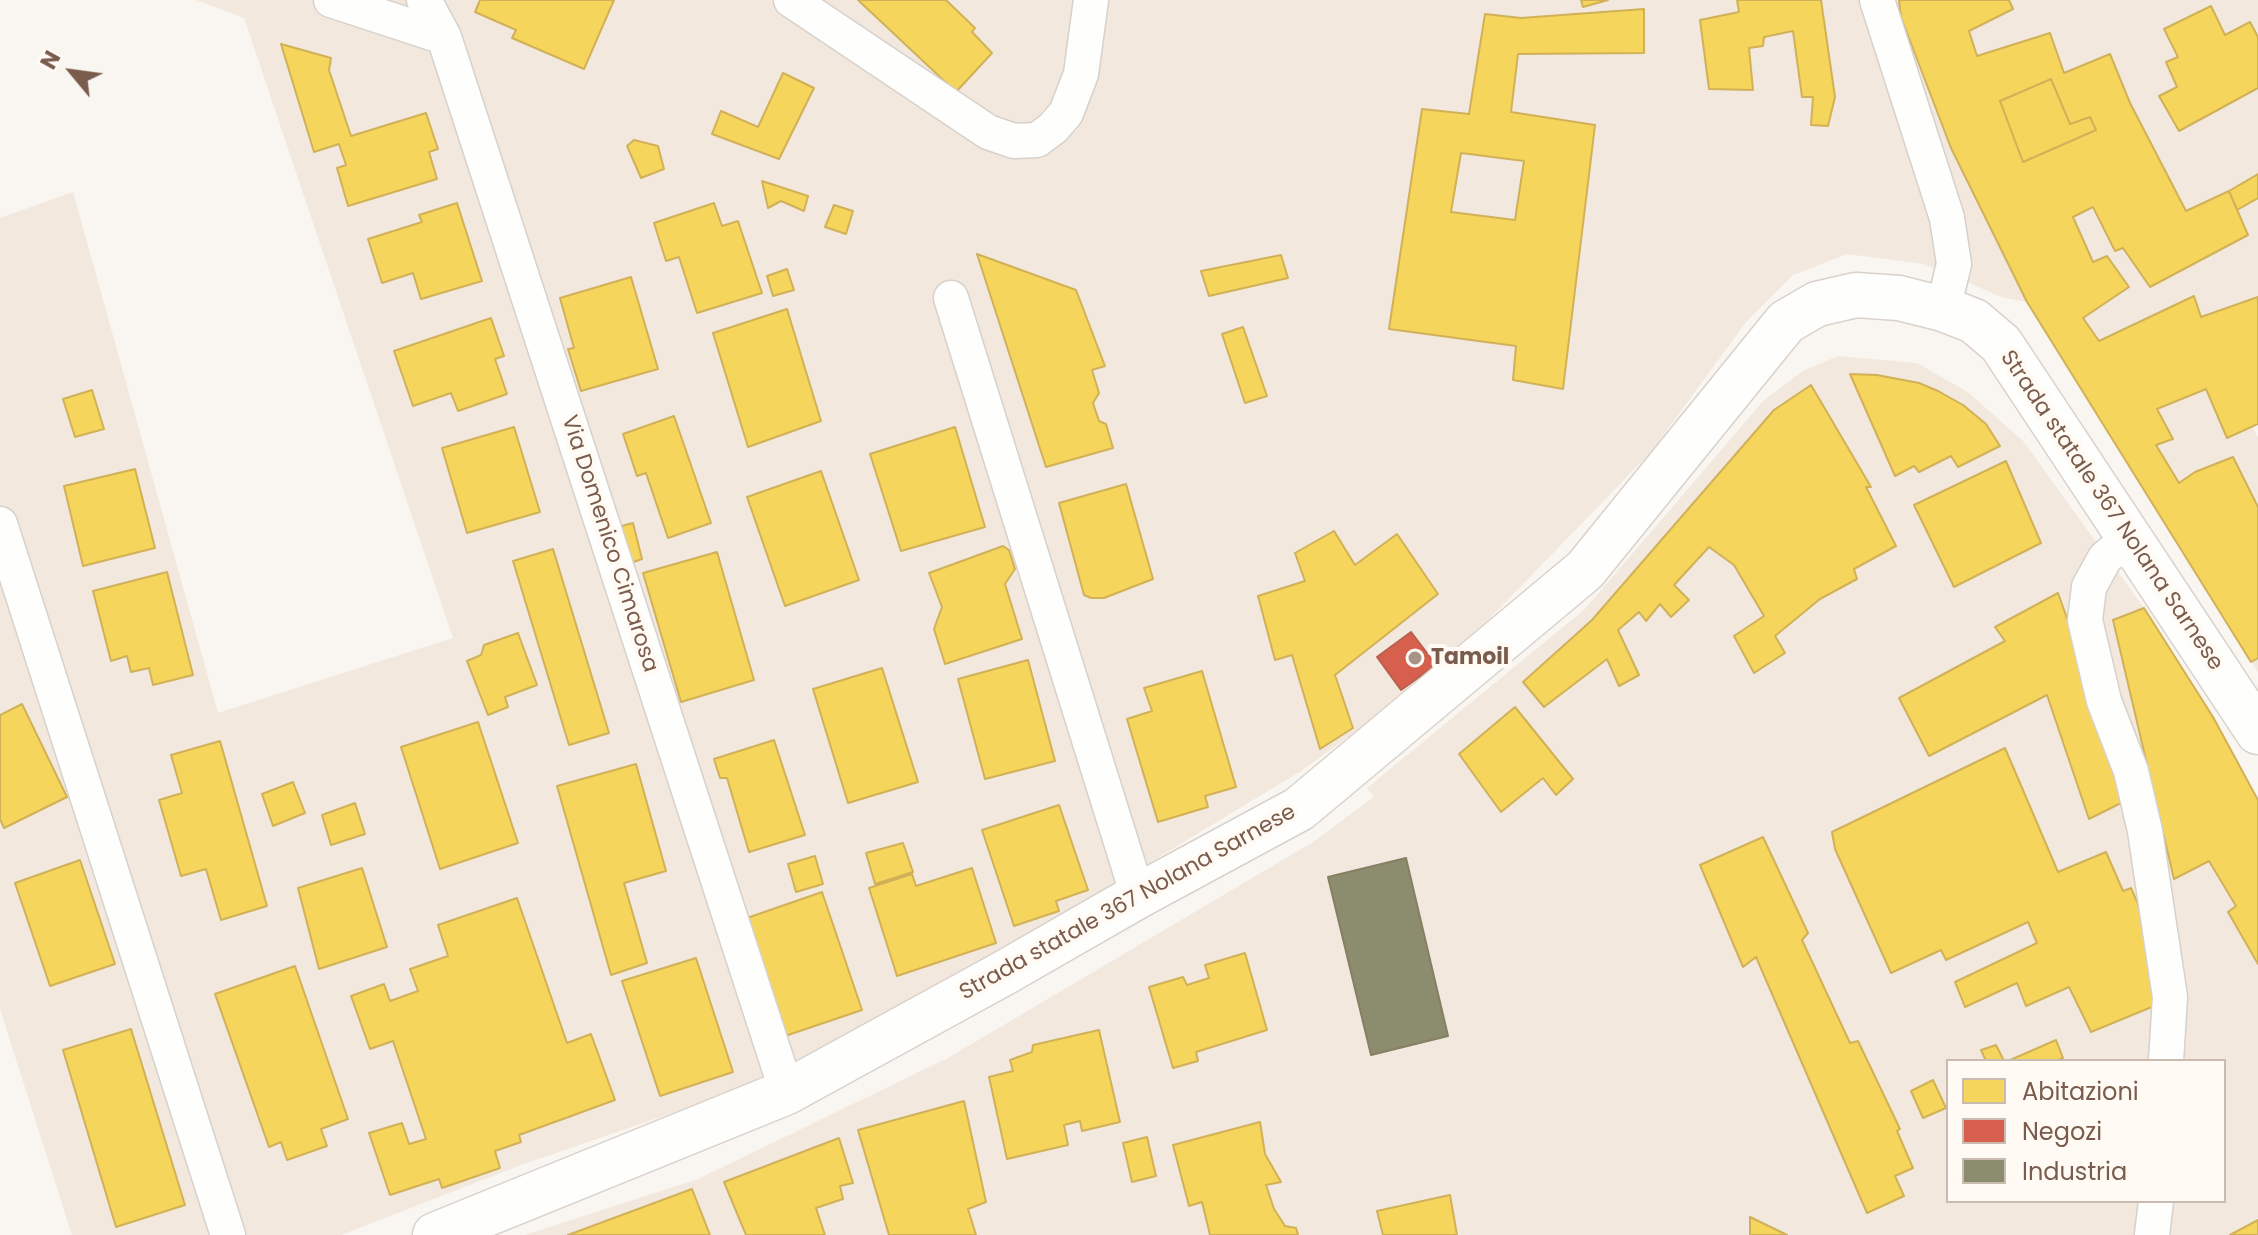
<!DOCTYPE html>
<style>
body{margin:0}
#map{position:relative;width:2258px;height:1235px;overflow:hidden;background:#f9f5f0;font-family:Poppins,sans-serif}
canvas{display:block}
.legend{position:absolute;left:1946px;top:1059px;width:280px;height:144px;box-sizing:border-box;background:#fffaf3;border:2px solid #cabbb1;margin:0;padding:10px 14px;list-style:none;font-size:24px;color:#7a5c4d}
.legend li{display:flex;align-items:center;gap:16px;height:40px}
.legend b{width:40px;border:2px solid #cabbb1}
.north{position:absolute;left:32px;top:32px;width:80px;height:80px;-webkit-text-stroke:6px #fffaf3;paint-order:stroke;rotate:299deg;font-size:22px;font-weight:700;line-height:32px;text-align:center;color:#7a5c4d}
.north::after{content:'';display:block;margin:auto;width:28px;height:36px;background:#7a5c4d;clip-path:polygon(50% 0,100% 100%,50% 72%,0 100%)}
</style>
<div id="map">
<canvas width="2258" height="1235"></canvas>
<ul class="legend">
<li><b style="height:22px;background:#f6d55c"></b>Abitazioni</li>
<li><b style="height:22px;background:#d6604d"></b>Negozi</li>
<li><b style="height:22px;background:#8c8c6e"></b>Industria</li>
</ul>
<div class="north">N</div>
</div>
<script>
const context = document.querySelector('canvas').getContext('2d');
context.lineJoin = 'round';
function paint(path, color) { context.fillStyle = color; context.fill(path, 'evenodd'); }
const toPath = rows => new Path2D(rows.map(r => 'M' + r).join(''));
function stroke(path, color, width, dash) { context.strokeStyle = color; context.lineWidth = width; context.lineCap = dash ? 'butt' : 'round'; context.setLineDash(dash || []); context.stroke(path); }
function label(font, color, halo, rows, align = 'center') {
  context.font = font + ' Poppins,sans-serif'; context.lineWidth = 8; context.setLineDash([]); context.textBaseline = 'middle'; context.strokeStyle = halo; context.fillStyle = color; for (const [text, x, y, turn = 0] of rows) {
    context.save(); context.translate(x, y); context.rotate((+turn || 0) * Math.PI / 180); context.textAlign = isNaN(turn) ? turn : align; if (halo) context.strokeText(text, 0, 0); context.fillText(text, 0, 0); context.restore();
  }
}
paint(toPath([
 [196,0,2258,0,2258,420,2251,425,2258,437,2258,672,2027,302,2002,297,1924,264,1847,254,1793,275,1746,322,1651,452,1461,648,1377,716,1301,771,1154,860,1025,946,736,1091,521,1165,341,1235,72,1235,0,1009,0,218,73,192,218,713,453,638,244,18],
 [1838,356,1917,363,1969,393,2023,441,2144,608,2213,717,2258,800,2258,1235,525,1235,698,1179,948,1058,1313,842,1374,797,1367,788,1585,609,1764,400,1803,371],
 [1948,1061,2224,1061,2224,1201,1948,1201]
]), '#f2e8de');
const homes = toPath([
 [480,0,614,0,584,69,512,38,516,30,475,12,480,0],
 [858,0,946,0,975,28,972,32,992,53,956,92,858,0],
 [1581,0,1608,0,1583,7,1581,0],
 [1737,0,1821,0,1835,97,1828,126,1811,125,1813,97,1802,97,1793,31,1764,37,1763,46,1749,48,1753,90,1709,89,1700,20,1739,12,1737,0],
 [1899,0,2009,0,2013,9,1969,31,1977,56,2050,33,2064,73,2110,54,2130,103,2186,211,2229,191,2248,235,2150,287,2123,248,2115,251,2093,207,2073,217,2093,262,2107,256,2129,287,2083,318,2099,341,2194,296,2201,317,2258,297,2258,424,2227,438,2206,389,2157,409,2173,439,2156,445,2179,483,2195,472,2233,457,2258,507,2258,658,2251,662,2027,302,1951,148,1901,17,1899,0],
 [2051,79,2070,124,2090,117,2096,130,2023,162,2000,101,2051,79],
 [2211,6,2225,35,2250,22,2258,37,2258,88,2179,131,2159,96,2177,87,2166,62,2178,57,2164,29,2211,6],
 [1644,9,1644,53,1518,54,1511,112,1595,125,1563,389,1513,380,1516,346,1389,329,1422,109,1469,114,1485,14,1521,18,1644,9],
 [1461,153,1524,161,1515,220,1451,212,1461,153],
 [281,44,331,58,329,70,351,136,426,113,438,149,429,152,437,179,348,206,337,168,346,165,339,144,314,152,281,44],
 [783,73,814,88,779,159,712,134,721,111,758,127,783,73],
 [2051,79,2070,124,2090,117,2096,130,2023,162,2000,101,2051,79],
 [634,140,658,146,664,169,641,178,627,146,634,140],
 [2258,174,2258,198,2237,210,2229,191,2258,174],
 [762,181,808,196,804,211,781,201,768,208,762,181],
 [457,203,482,281,421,299,413,273,382,283,368,239,422,222,419,215,457,203],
 [714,203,722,226,738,221,762,293,697,313,679,257,666,261,654,223,714,203],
 [834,205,853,211,846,234,825,227,834,205],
 [977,254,1076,290,1105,366,1092,370,1099,393,1093,403,1099,421,1106,424,1113,448,1046,467,977,254],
 [1281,255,1288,278,1209,296,1201,271,1281,255],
 [787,269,794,290,773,296,767,276,787,269],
 [631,277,658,369,581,391,568,349,574,348,560,298,631,277],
 [787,309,821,421,748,447,713,333,787,309],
 [491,318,504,356,495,359,507,394,458,411,451,393,413,406,394,351,491,318],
 [1243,327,1267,396,1245,403,1222,334,1243,327],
 [1850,374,1877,375,1919,383,1938,391,1963,405,1986,424,2000,446,1958,467,1951,456,1919,472,1914,466,1895,476,1850,374],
 [1811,385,1871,487,1866,487,1896,546,1854,569,1857,579,1820,599,1775,636,1785,653,1754,673,1734,636,1764,616,1734,565,1709,547,1674,585,1689,600,1671,617,1660,604,1646,621,1639,612,1618,630,1639,675,1619,686,1607,659,1544,707,1523,682,1592,620,1774,410,1811,385],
 [92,390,104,429,75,437,63,399,92,390],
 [674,416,711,523,668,538,646,473,637,476,623,434,674,416],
 [514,427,540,512,467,533,442,448,514,427],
 [955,427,985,527,901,551,870,454,955,427],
 [2006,461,2041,543,1954,587,1914,505,2006,461],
 [135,469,155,548,83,566,64,486,135,469],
 [821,471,859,580,785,606,747,497,821,471],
 [1126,484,1153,579,1104,598,1091,598,1084,595,1059,503,1126,484],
 [633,523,642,559,625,565,614,528,633,523],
 [1334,531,1355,565,1397,534,1438,594,1335,675,1353,728,1320,749,1292,655,1275,660,1258,596,1305,581,1295,553,1334,531],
 [1003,546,1009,550,1015,569,1005,584,1022,639,945,664,934,629,942,607,929,573,1003,546],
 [553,549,609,733,569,745,513,561,553,549],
 [717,552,754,680,681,702,643,573,717,552],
 [167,572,193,675,153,685,149,668,131,672,127,656,111,661,93,591,167,572],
 [2058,593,2131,798,2089,819,2047,695,1929,756,1899,698,2005,641,1995,627,2058,593],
 [2144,608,2213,717,2258,800,2258,964,2228,912,2236,906,2209,861,2174,879,2113,620,2144,608],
 [518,633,537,685,505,697,508,707,488,715,467,661,481,655,484,645,518,633],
 [1028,660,1055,761,985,779,958,679,1028,660],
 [882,668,918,782,848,803,813,689,882,668],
 [1202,671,1236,787,1205,796,1208,807,1158,822,1127,719,1152,711,1144,688,1202,671],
 [22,704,67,797,4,828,0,819,0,715,22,704],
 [1515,707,1573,779,1556,795,1543,778,1501,812,1459,754,1515,707],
 [478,722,518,843,440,869,401,747,478,722],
 [774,740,805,835,749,852,727,778,720,778,714,759,774,740],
 [220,741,267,906,221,920,206,869,181,876,159,800,182,793,171,755,220,741],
 [2005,748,2058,872,2106,852,2123,891,2131,888,2146,922,2159,1004,2091,1032,2069,987,2026,1006,2017,983,1965,1007,1955,982,2037,943,2028,922,1946,960,1941,950,1891,973,1835,849,1832,832,2005,748],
 [636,764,666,871,624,883,647,963,611,975,557,786,636,764],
 [293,782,305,813,273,826,262,794,293,782],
 [355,803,365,834,331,845,322,815,355,803],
 [1059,805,1088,890,1056,901,1059,911,1014,926,982,830,1059,805],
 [1763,837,1808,933,1802,940,1850,1043,1858,1041,1900,1129,1897,1131,1913,1168,1895,1176,1904,1196,1867,1213,1756,957,1743,967,1700,865,1763,837],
 [903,843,913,872,875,884,866,853,903,843],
 [815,856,823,884,796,892,788,864,815,856],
 [80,860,115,964,50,986,15,883,80,860],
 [362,868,387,947,319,969,298,888,362,868],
 [972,868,996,943,897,976,869,888,912,874,916,886,972,868],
 [822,892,862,1010,785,1036,747,918,822,892],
 [517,898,567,1043,591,1034,615,1100,519,1135,521,1142,495,1151,500,1168,442,1188,439,1179,390,1195,369,1133,402,1123,409,1144,426,1139,393,1041,370,1049,351,996,384,984,390,1001,418,991,410,969,448,956,438,925,517,898],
 [1245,953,1267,1030,1196,1052,1198,1061,1173,1068,1149,987,1183,977,1187,985,1209,978,1205,965,1245,953],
 [696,958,733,1072,660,1096,622,981,696,958],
 [295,966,348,1119,321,1129,327,1146,287,1160,281,1142,269,1147,215,994,295,966],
 [131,1029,185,1205,116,1227,63,1050,131,1029],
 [1099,1030,1120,1122,1082,1131,1080,1121,1064,1125,1068,1145,1007,1159,989,1077,1013,1071,1010,1060,1032,1052,1033,1045,1099,1030],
 [2056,1040,2063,1058,2056,1061,2008,1061,2056,1040],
 [1996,1045,2004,1061,1986,1061,1981,1050,1996,1045],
 [1933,1080,1946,1108,1923,1118,1911,1091,1933,1080],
 [964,1101,986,1202,968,1209,976,1235,889,1235,858,1130,964,1101],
 [1260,1122,1265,1154,1281,1182,1266,1185,1274,1209,1285,1226,1296,1228,1298,1235,1210,1235,1202,1202,1189,1206,1173,1145,1260,1122],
 [1147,1137,1156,1176,1132,1182,1123,1143,1147,1137],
 [839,1138,853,1183,840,1186,843,1199,816,1208,825,1235,746,1235,724,1182,839,1138],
 [692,1189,710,1235,568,1235,692,1189],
 [1450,1195,1457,1235,1383,1235,1377,1211,1450,1195],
 [1750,1217,1787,1235,1750,1235,1750,1217],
 [2258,1220,2258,1235,2230,1235,2258,1220]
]);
paint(homes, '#f6d55c');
stroke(homes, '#d1b158', 2);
const shops = toPath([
 [1411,632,1436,665,1401,690,1377,657,1411,632]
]);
paint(shops, '#d6604d');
stroke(shops, '#ba5f4d', 2);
const industry = toPath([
 [1406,858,1448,1036,1371,1055,1328,877,1406,858]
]);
paint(industry, '#8c8c6e');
stroke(industry, '#877e64', 2);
const street = toPath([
 [331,0,444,37],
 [424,0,444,37,787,1092],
 [791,0,988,132,1014,141,1037,140,1053,128,1066,113,1081,74,1091,0],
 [1877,0,1947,218,1954,264,1943,309],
 [951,298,1138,896],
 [0,524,228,1235],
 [2129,538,2105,558,2089,587,2085,620,2104,701,2131,771,2145,831,2170,997,2166,1061],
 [2152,1235,2156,1201]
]);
const secondary = toPath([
 [435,1235,787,1092,1004,973,1138,896,1299,809,1585,570,1786,322,1817,304,1856,295,1899,298,1943,309,1974,321,2001,344,2258,732]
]);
stroke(street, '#d7d1cb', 37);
stroke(secondary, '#d9d2cb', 47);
stroke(street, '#fefefd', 34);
stroke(secondary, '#fefefd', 44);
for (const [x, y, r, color] of [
 [1415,658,8,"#a69286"]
]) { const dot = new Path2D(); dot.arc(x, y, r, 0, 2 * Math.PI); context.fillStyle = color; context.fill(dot); stroke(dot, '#fffaf3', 3); }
label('22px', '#7a5c4d', '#fffaf3', [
 ["Strada statale 367 Nolana Sarnese",2111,511,56],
 ["Via Domenico Cimarosa",609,544,72],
 ["Strada statale 367 Nolana Sarnese",1128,903,-29]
]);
label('bold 22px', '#7a5c4d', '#fffaf3', [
 ["Tamoil",1431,658]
], 'left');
</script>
